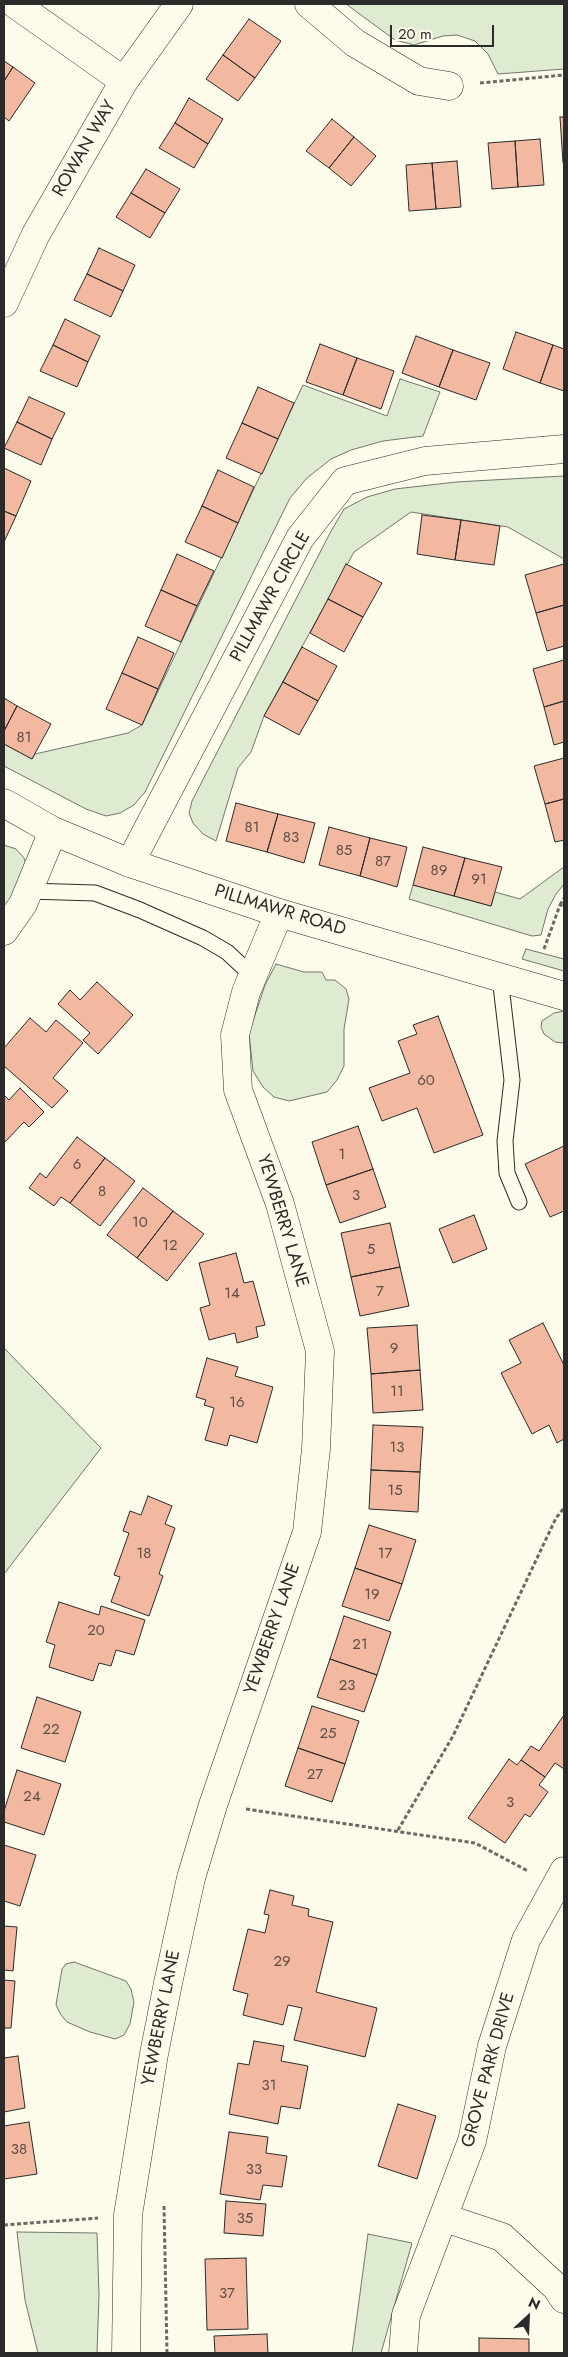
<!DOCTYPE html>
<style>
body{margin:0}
#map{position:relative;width:568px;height:2357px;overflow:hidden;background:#fdfbea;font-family:Jost,sans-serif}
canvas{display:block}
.frame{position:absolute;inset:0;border:5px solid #2b2b2b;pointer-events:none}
.north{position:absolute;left:503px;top:2292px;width:50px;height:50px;-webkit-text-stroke:4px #fdfbea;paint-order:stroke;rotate:25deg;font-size:14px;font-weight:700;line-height:20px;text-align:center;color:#2b2b2b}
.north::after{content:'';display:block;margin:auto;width:18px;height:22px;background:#2b2b2b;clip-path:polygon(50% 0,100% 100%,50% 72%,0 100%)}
.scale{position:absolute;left:390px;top:25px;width:104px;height:22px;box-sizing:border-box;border:2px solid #2b2b2b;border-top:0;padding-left:6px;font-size:15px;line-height:18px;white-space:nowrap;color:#2b2b2b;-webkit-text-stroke:4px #fdfbea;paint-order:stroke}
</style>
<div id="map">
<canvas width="568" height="2357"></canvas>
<div class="frame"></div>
<div class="north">N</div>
<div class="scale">20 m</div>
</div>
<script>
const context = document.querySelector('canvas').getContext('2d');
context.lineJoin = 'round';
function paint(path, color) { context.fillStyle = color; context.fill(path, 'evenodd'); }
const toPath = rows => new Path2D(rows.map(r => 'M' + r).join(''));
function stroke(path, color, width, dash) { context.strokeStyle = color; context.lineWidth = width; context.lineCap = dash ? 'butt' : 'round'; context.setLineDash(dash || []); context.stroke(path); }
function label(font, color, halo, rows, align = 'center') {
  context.font = font + ' Jost,sans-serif'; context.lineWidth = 4; context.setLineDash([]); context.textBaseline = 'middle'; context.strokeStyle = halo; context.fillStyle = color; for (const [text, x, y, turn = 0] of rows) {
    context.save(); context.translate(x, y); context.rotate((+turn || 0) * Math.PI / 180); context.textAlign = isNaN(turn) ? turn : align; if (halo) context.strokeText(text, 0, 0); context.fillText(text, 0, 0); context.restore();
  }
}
const green = toPath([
 [346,4,564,4,564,69,498,74,488,54,475,41,457,35,443,36,414,45,395,40,346,4],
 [400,379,440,392,423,436,383,441,351,450,331,459,307,478,290,498,145,792,134,805,120,813,106,816,86,809,4,766,4,744,32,759,35,754,128,733,142,725,303,385,387,416,400,379],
 [564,476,564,565,564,559,508,527,411,512,354,552,264,716,251,752,238,768,216,841,203,834,193,823,189,813,192,801,330,533,344,509,367,497,395,489,456,482,564,476],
 [4,845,16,849,24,858,28,870,4,913,4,845],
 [564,867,564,884,556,894,548,909,541,935,532,936,409,899,413,885,491,906,495,892,520,899,564,867],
 [526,949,564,959,564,971,522,959,526,949],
 [276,964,304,972,322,972,326,980,335,980,346,989,349,999,344,1029,344,1066,337,1080,327,1092,289,1101,274,1097,263,1087,253,1071,249,1033,265,985,276,964],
 [564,1011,564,1043,555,1042,544,1034,541,1027,542,1021,554,1013,564,1011],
 [4,1348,101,1448,4,1574,4,1348],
 [74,1962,126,1981,131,1989,134,2002,130,2024,124,2035,115,2039,90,2032,67,2022,61,2015,56,2005,62,1969,66,1964,74,1962],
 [17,2232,97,2233,99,2295,97,2353,38,2353,25,2300,17,2232],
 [368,2234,412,2243,381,2353,352,2353,368,2234]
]);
paint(green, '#deebd1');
stroke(green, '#74746e', 1);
const building = toPath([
 [249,19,281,41,255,78,223,55,249,19],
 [223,55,255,78,238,101,206,79,223,55],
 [4,61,13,67,4,81,4,61],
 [13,67,35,83,9,121,4,117,4,81,13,67],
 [189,98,223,119,208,144,175,123,189,98],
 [560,117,564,117,564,163,563,163,560,117],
 [332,119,354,137,329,168,306,151,332,119],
 [175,123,208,144,194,168,159,148,175,123],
 [354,137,376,156,351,186,329,168,354,137],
 [540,139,544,185,518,187,515,141,540,139],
 [515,141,518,187,492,189,488,143,515,141],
 [457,161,461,207,436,209,432,163,457,161],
 [432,163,436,209,409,211,406,165,432,163],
 [146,169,180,189,165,213,131,193,146,169],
 [131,193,165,213,150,238,116,217,131,193],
 [99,248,135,265,123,291,87,274,99,248],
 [87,274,123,291,111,317,74,300,87,274],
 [65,319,100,336,88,362,53,345,65,319],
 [516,332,553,345,540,383,503,369,516,332],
 [416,336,453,350,439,387,402,373,416,336],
 [320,344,357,358,343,395,306,382,320,344],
 [53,345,88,362,77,387,40,371,53,345],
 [553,345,564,349,564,391,540,383,553,345],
 [453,350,490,363,476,400,439,387,453,350],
 [357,358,394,371,381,409,343,395,357,358],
 [258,387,294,403,278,439,242,423,258,387],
 [29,397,65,413,52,439,17,422,29,397],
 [17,422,52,439,41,465,4,448,17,422],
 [242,423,278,439,262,474,226,458,242,423],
 [4,468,31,481,16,516,4,511,4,468],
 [218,470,254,487,238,523,202,506,218,470],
 [202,506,238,523,222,558,185,542,202,506],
 [4,511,16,516,4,542,4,511],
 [422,515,461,520,455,560,417,554,422,515],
 [461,520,500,526,494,565,455,560,461,520],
 [177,554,214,571,197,606,161,590,177,554],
 [346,564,382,583,363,617,328,599,346,564],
 [564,564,564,605,536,613,525,575,564,564],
 [161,590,197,606,181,642,145,626,161,590],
 [328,599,363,617,344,652,310,633,328,599],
 [564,605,564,646,547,651,536,613,564,605],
 [138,637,174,653,158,689,122,673,138,637],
 [302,647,337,666,318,701,283,682,302,647],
 [564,660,564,701,544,707,533,669,564,660],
 [122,673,158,689,142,725,106,709,122,673],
 [283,682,318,701,299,735,264,716,283,682],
 [4,698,17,706,4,731,4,698],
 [564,701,564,742,554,745,544,707,564,701],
 [17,706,51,724,32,759,4,744,4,731,17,706],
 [564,758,564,799,545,804,534,766,564,758],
 [564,799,564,840,555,842,545,804,564,799],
 [236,803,278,814,267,852,226,841,236,803],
 [278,814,315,823,304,863,267,852,278,814],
 [329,827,370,838,360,876,319,865,329,827],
 [370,838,407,847,397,887,360,876,370,838],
 [423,847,465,858,454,896,413,885,423,847],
 [465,858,502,867,491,906,454,896,465,858],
 [97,982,133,1015,98,1054,83,1040,90,1033,58,1004,70,990,80,1000,97,982],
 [438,1016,483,1135,434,1153,417,1108,382,1121,369,1088,410,1073,398,1041,417,1034,413,1025,438,1016],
 [30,1018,46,1032,56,1020,83,1043,53,1078,68,1091,52,1108,4,1066,4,1048,30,1018],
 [20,1088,44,1112,29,1127,24,1122,4,1143,4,1095,9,1100,20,1088],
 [358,1126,373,1169,326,1185,312,1142,358,1126],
 [77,1137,105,1158,70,1203,61,1197,54,1206,29,1188,40,1173,46,1178,77,1137],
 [564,1146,564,1211,550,1217,525,1164,564,1146],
 [105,1158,135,1181,100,1226,70,1203,105,1158],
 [373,1169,386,1207,340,1223,326,1185,373,1169],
 [143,1188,173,1211,137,1258,107,1235,143,1188],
 [173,1211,204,1234,167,1281,137,1258,173,1211],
 [474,1215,487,1249,453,1263,439,1229,474,1215],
 [390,1223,400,1267,351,1277,341,1233,390,1223],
 [236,1253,244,1283,253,1281,265,1325,256,1327,258,1337,237,1343,235,1333,209,1340,200,1308,210,1305,199,1263,236,1253],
 [400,1267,409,1306,360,1316,351,1277,400,1267],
 [543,1323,564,1365,564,1439,557,1443,549,1425,532,1434,501,1373,521,1363,509,1340,543,1323],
 [417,1325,420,1370,371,1374,367,1328,417,1325],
 [207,1358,238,1367,235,1376,273,1387,257,1443,230,1435,227,1446,205,1440,214,1408,204,1405,206,1400,196,1397,207,1358],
 [420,1370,423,1410,373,1413,371,1374,420,1370],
 [373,1425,423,1427,420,1472,371,1470,373,1425],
 [371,1470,420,1472,418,1512,369,1509,371,1470],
 [148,1496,172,1506,165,1524,175,1528,159,1574,163,1576,149,1616,111,1602,120,1577,114,1575,129,1533,123,1531,130,1511,141,1515,148,1496],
 [369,1525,416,1540,402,1584,355,1568,369,1525],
 [355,1568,402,1584,389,1621,342,1606,355,1568],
 [59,1602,99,1615,101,1606,145,1620,134,1655,116,1650,111,1666,99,1663,93,1681,49,1667,55,1645,46,1642,59,1602],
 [344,1616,391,1632,377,1675,330,1659,344,1616],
 [330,1659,377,1675,364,1712,317,1697,330,1659],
 [37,1697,81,1712,65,1762,21,1748,37,1697],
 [312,1706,359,1721,345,1764,298,1748,312,1706],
 [564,1715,564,1769,555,1763,545,1777,521,1760,531,1746,539,1751,564,1715],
 [298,1748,345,1764,332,1802,285,1786,298,1748],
 [509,1759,517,1765,521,1760,545,1777,539,1785,548,1792,530,1817,525,1814,505,1843,468,1818,509,1759],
 [17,1770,61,1784,44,1835,4,1822,4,1811,17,1770],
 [4,1845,36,1855,20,1906,4,1901,4,1845],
 [270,1890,294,1896,292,1905,309,1909,308,1916,333,1922,316,1992,377,2008,365,2057,294,2040,302,2008,288,2005,283,2025,243,2015,248,1994,233,1990,248,1929,265,1933,269,1915,264,1914,270,1890],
 [4,1926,17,1927,13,1971,4,1970,4,1926],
 [4,1980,15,1981,11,2028,4,2028,4,1980],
 [254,2041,284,2046,281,2061,308,2066,300,2109,281,2106,278,2124,229,2114,238,2063,249,2065,254,2041],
 [18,2056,25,2108,4,2112,4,2058,18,2056],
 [398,2104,436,2116,417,2179,378,2166,398,2104],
 [29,2122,37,2174,4,2179,4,2126,29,2122],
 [229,2132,268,2137,266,2153,287,2156,282,2187,263,2185,260,2200,220,2194,229,2132],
 [226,2201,266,2204,263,2236,224,2233,226,2201],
 [246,2258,248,2329,207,2330,205,2259,246,2258],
 [267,2334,268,2353,215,2353,214,2336,267,2334],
 [479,2338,529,2339,529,2353,479,2353,479,2338]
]);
paint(building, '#f2b8a0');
stroke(building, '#2b2b2b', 1);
const lane = toPath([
 [28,891,95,893,140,910,203,938,227,952,257,980],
 [500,977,512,1080,505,1141,507,1173,519,1202]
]);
const street = toPath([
 [15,4,124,81],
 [309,4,355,43,419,81,449,86],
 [4,303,36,234,124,81,179,4],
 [130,863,300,538,345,481,425,461,564,449],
 [4,931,23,904,53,831],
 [445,2218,502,2237,556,2287,564,2299],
 [126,2353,128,2215,154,2054,168,1983,191,1878,213,1805,307,1532,316,1449,320,1351,280,1204,238,1090,235,1035,246,992,279,913],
 [403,2353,406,2315,472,2141,492,2046,526,1940,564,1871]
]);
const secondary = toPath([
 [4,803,53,831,130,863,279,913,564,996]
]);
stroke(lane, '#2b2b2b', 17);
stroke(street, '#2b2b2b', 29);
stroke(secondary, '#2b2b2b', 29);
stroke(toPath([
 [480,83,564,75],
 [560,905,564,898],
 [544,949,560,905,564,906],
 [246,1809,475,1843,528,1871],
 [398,1830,453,1736,556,1518,564,1508],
 [164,2206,167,2353],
 [4,2225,98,2218]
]), '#6a6964', 3, [4, 2.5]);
stroke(lane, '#fdfbea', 15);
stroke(street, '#fdfbea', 28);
stroke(secondary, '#fdfbea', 28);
label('15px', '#5d4e48', null, [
 ["81",24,738],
 ["81",252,828],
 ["83",291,838],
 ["85",344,851],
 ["87",383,862],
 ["89",439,871],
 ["91",479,880],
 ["60",426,1081],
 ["1",342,1155],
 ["6",77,1165],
 ["8",102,1192],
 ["3",356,1196],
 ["10",140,1223],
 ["12",170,1246],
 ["5",371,1250],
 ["7",380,1292],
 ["14",232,1294],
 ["9",394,1349],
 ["11",397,1392],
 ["16",237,1403],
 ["13",397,1448],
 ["15",395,1491],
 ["18",144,1554],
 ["17",385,1554],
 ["19",372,1595],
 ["20",96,1631],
 ["21",360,1645],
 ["23",347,1686],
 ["22",51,1730],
 ["25",328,1734],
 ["27",315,1775],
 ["24",32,1797],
 ["3",510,1803],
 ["29",282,1962],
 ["31",269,2086],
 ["38",19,2150],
 ["33",254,2170],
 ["35",245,2219],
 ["37",227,2294]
]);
label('18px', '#2b2b2b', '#fdfbea', [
 ["ROWAN WAY",85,149,-60],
 ["PILLMAWR CIRCLE",271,597,-61],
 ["PILLMAWR ROAD",280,911,17],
 ["YEWBERRY LANE",282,1221,73],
 ["YEWBERRY LANE",273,1629,-71],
 ["YEWBERRY LANE",162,2018,-79],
 ["GROVE PARK DRIVE",489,2070,-75]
]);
</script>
